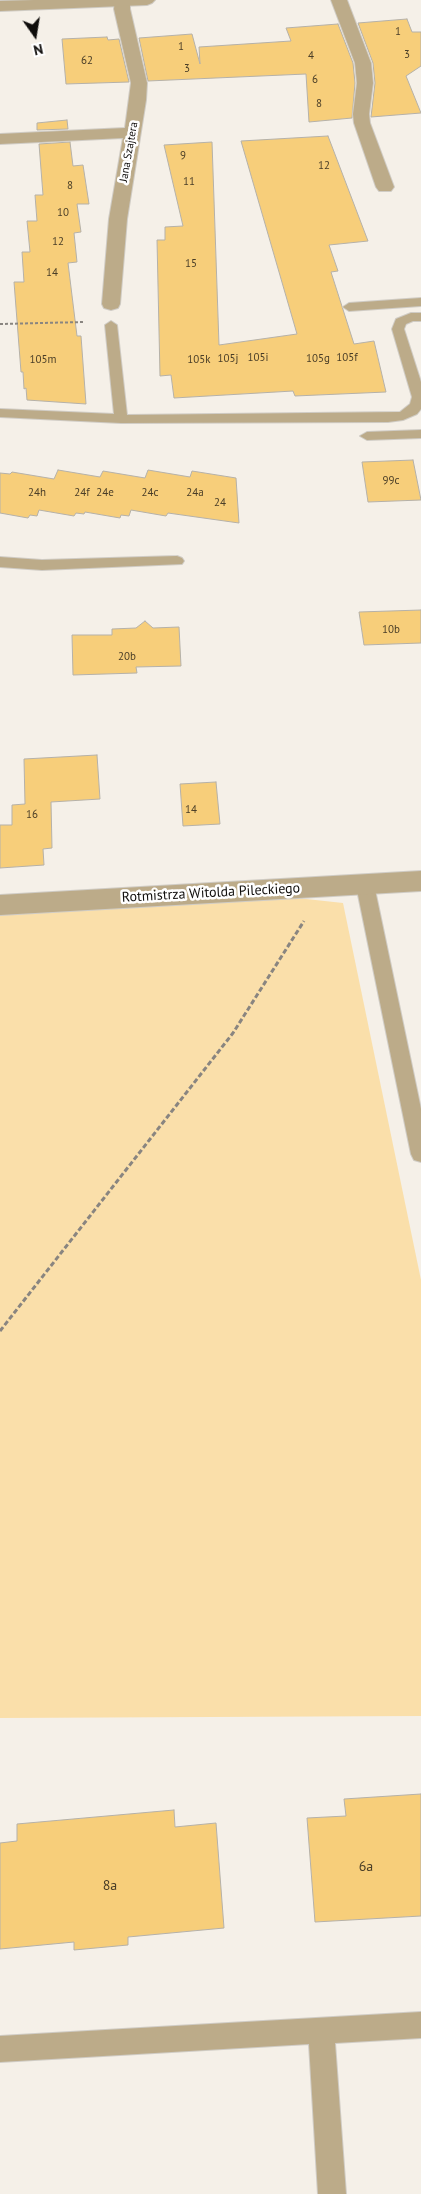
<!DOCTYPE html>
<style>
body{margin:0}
#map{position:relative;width:421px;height:2194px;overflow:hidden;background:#f5f0e8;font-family:"PT Sans",sans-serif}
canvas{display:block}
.north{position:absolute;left:10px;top:10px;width:50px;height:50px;-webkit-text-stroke:4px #fff;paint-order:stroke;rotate:167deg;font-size:14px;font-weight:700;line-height:20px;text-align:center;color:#0f0d0b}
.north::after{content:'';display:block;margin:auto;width:18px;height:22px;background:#0f0d0b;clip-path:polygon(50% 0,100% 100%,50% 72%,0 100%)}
</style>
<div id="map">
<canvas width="421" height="2194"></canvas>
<div class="north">N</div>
</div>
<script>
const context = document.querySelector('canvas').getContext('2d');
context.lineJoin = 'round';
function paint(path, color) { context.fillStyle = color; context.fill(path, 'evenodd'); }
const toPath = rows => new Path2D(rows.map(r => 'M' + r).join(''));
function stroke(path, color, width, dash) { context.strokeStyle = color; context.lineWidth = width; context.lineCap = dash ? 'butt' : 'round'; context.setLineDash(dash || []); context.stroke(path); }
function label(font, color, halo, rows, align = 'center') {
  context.font = font + ' "PT Sans",sans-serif'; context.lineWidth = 5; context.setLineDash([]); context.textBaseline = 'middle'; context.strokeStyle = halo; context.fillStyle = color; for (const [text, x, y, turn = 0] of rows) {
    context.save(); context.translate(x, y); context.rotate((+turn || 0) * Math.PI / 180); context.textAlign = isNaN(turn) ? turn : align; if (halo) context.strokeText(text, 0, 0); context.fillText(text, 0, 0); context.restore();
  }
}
paint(toPath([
 [297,898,343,903,421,1280,421,1716,0,1718,0,913]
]), '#fadfaa');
const building = toPath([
 [407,19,412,32,421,32,421,66,406,76,421,113,371,117,375,83,373,63,358,23,407,19],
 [338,24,353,63,355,83,352,118,309,122,306,74,148,81,139,38,192,34,200,64,199,47,291,41,286,28,338,24],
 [107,37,108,40,119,39,129,82,66,84,62,39,107,37],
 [67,120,68,129,37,130,37,123,67,120],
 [328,136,368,241,329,245,338,271,331,272,354,344,374,341,386,392,295,396,293,391,174,398,171,375,160,376,157,240,165,240,165,227,183,226,164,145,212,142,219,345,297,334,241,141,328,136],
 [70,142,73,166,83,165,89,204,77,204,81,232,74,233,77,262,68,263,77,336,81,336,86,404,27,400,26,388,24,389,23,372,21,372,14,282,24,282,22,252,30,252,27,221,37,221,35,195,43,195,39,144,70,142],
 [413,460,421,500,368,502,362,462,413,460],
 [58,470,100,477,103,471,145,478,148,470,190,477,192,471,236,478,239,523,175,514,168,513,166,516,131,510,129,516,121,515,120,518,85,512,84,514,76,513,74,516,39,510,37,516,30,515,28,518,0,513,0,473,10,474,12,472,54,479,58,470],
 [421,610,421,643,364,645,359,612,421,610],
 [145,621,153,628,179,627,181,666,136,667,137,673,73,675,72,635,112,635,112,629,136,628,145,621],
 [97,755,100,799,51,802,52,848,43,849,44,865,0,868,0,825,12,825,12,805,25,804,24,759,97,755],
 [216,782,220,824,183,826,180,784,216,782],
 [421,1794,421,1916,315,1922,307,1818,346,1816,344,1799,421,1794],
 [174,1810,175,1827,216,1823,224,1928,128,1937,128,1945,74,1950,74,1942,0,1949,0,1843,17,1841,17,1824,174,1810]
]);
paint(building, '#f7ce7a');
stroke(building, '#b5b1a9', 1);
const service = toPath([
 [421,298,421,306,349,311,343,307,349,303,421,298],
 [411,313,421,313,421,321,413,321,406,324,404,329,421,382,421,409,417,414,403,420,388,422,121,423,0,417,0,409,114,414,105,325,111,321,117,325,127,415,400,412,410,404,412,397,392,329,396,319,411,313],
 [421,430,421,438,367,440,360,436,367,432,421,430],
 [177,556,182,558,184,561,182,564,42,570,0,567,0,557,42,560,177,556],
 [365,878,371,880,374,885,421,1109,421,1162,414,1160,411,1154,356,885,359,880,365,878],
 [421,2012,421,2038,335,2043,346,2194,318,2194,309,2044,0,2062,0,2036,421,2012]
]);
const minor = toPath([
 [115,0,130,1,130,9,147,83,146,100,127,219,120,304,118,308,111,310,104,308,102,304,109,219,123,138,0,144,0,134,125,128,131,83,114,9,115,0],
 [331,0,347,0,371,63,373,83,369,114,370,123,394,187,391,191,379,191,376,187,354,123,353,114,357,83,355,63,331,0],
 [421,871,421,891,0,915,0,895,421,871]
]);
const tertiary = toPath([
 [34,0,155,0,152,3,147,5,0,11,0,1,34,0]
]);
stroke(service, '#d0ccc5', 2);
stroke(minor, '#d0ccc5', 2);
stroke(tertiary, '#d0ccc5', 2);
stroke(toPath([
 [0,324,84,322]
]), '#898580', 2, [3, 2]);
stroke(toPath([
 [0,1331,233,1033,304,921]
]), '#898580', 3, [5, 2.5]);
paint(service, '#bcab89');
paint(minor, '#bcab89');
paint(tertiary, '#bcab89');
label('11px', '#493d27', null, [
 ["1",398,32],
 ["1",181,47],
 ["3",407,55],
 ["4",311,56],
 ["62",87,61],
 ["3",187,69],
 ["6",315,80],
 ["8",319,104],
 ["9",183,156],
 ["12",324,166],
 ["11",189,182],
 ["8",70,186],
 ["10",63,213],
 ["12",58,242],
 ["15",191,264],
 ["14",52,273],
 ["105i",258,358],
 ["105f",347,358],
 ["105j",228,359],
 ["105g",318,359],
 ["105m",43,360],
 ["105k",199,360],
 ["99c",391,481],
 ["24h",37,493],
 ["24f",82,493],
 ["24e",105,493],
 ["24c",150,493],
 ["24a",195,493],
 ["24",220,503],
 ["10b",391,630],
 ["20b",127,657],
 ["14",191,810],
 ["16",32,815]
]);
label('11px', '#0f0d0b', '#fff', [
 ["Jana Szajtera",129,152,-80]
]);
label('14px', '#0f0d0b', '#fff', [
 ["Rotmistrza Witolda Pileckiego",211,893,-3]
]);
label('14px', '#493d27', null, [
 ["6a",366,1867],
 ["8a",110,1886]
]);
</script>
